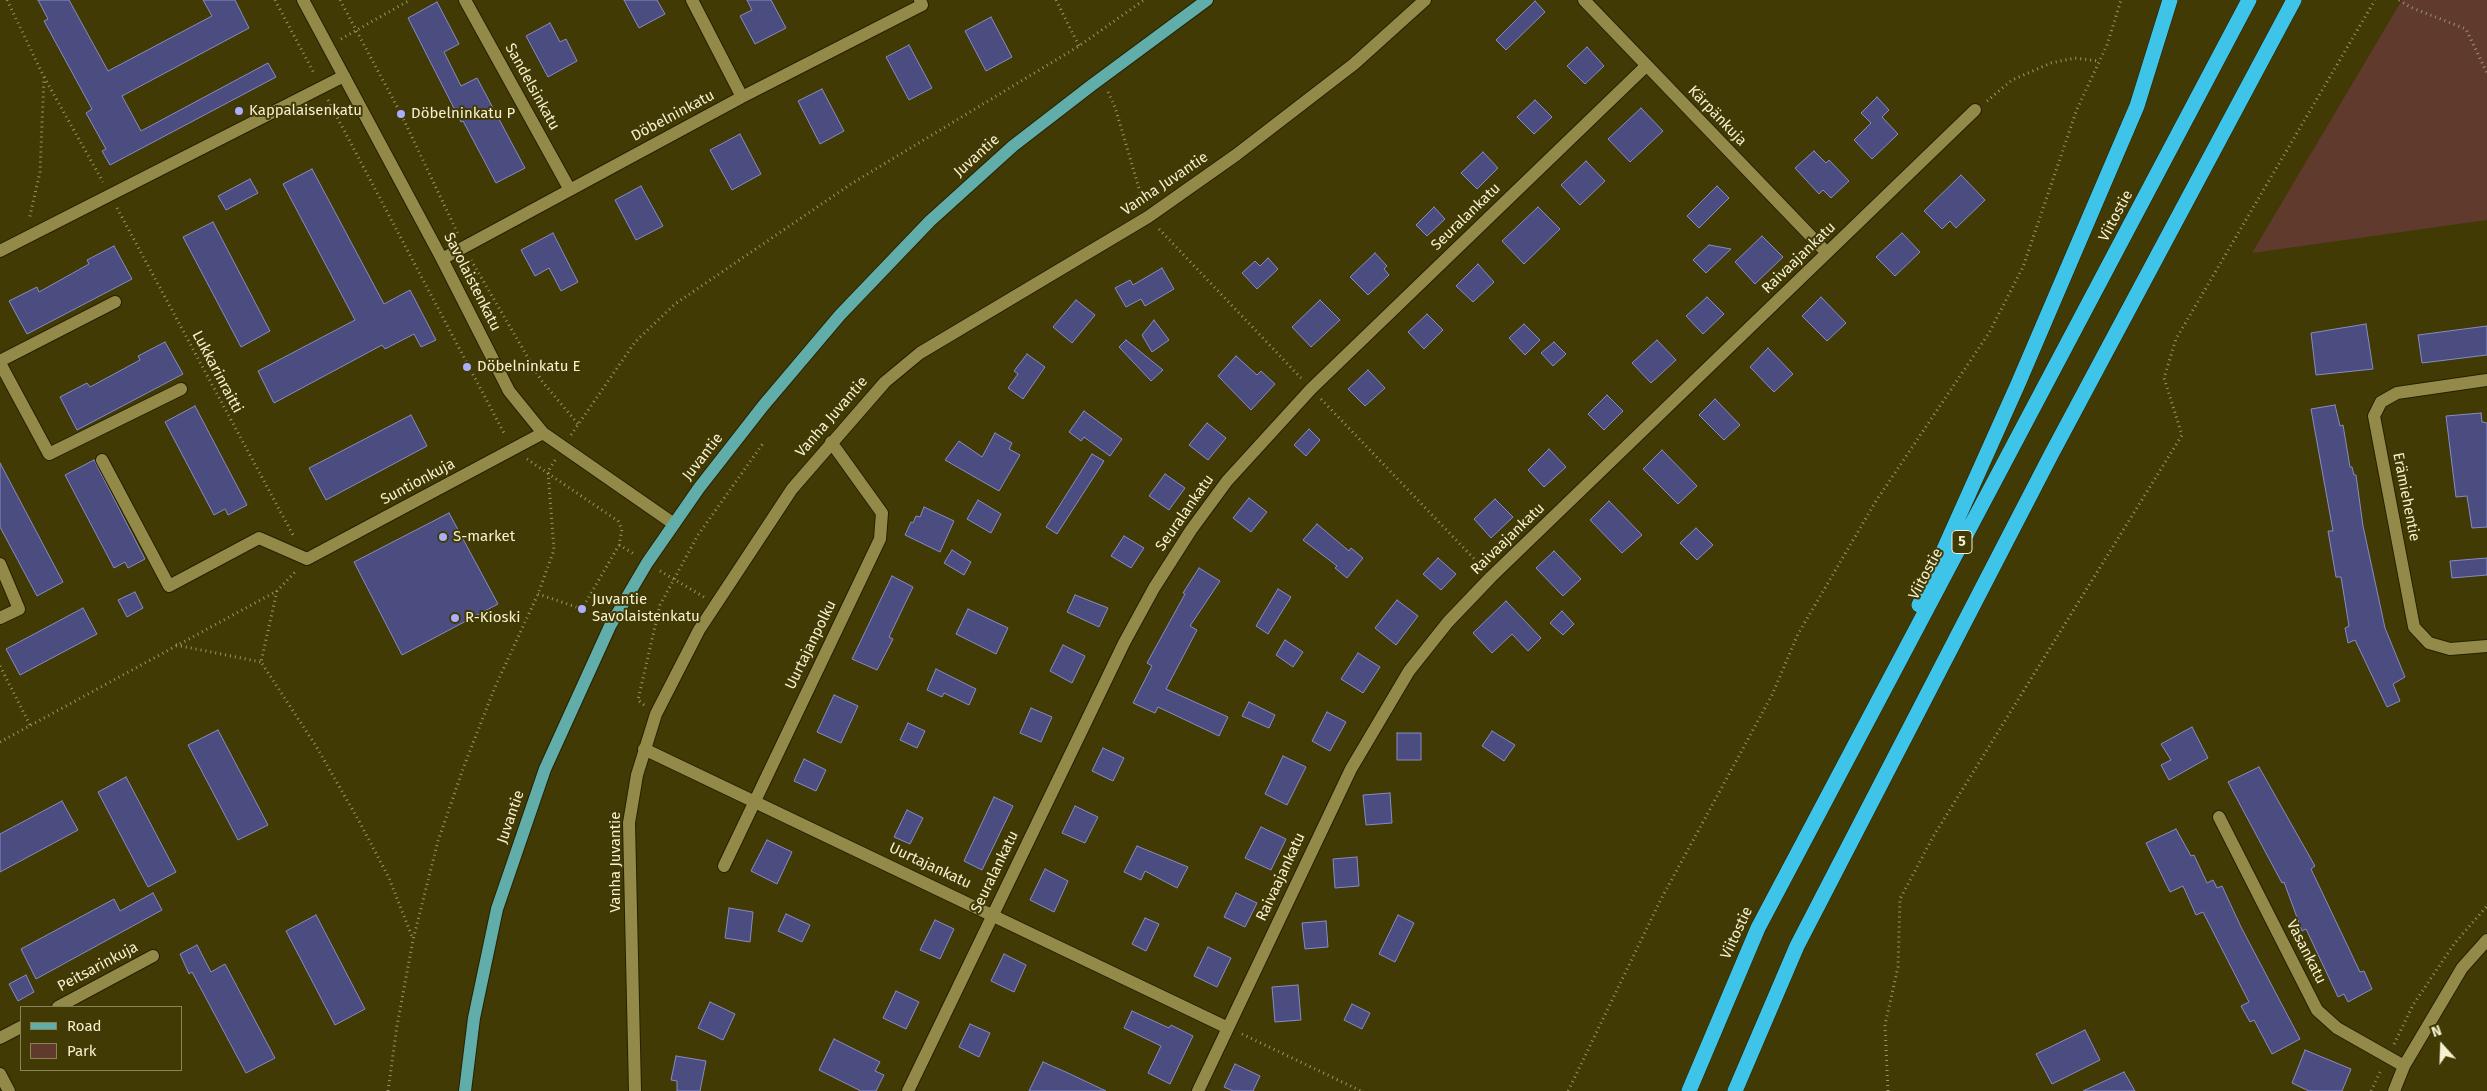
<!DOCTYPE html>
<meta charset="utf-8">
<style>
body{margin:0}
#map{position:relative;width:2487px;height:1091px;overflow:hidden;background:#413a05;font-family:"Fira Sans",sans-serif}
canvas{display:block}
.legend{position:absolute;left:20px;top:1006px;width:162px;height:65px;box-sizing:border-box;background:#413a05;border:1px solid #898356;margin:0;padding:6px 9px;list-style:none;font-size:15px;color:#f5f0d0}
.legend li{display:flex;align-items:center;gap:10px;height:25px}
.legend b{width:25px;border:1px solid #898356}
.north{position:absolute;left:2417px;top:1021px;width:50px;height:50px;-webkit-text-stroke:4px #413a05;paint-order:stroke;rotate:340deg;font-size:14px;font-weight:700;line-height:20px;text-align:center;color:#f5f0d0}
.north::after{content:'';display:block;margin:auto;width:18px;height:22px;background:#f5f0d0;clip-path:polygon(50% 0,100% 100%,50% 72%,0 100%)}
</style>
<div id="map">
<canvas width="2487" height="1091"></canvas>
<ul class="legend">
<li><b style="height:6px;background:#60ada9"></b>Road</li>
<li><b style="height:14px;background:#603a2c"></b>Park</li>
</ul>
<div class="north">N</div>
</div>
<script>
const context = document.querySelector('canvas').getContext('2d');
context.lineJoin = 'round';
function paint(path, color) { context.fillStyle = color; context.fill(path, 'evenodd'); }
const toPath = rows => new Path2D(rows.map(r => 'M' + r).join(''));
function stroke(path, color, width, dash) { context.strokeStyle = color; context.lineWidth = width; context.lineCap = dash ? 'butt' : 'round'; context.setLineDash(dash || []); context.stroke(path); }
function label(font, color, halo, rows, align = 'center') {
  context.font = font + ' "Fira Sans",sans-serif'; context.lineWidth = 4; context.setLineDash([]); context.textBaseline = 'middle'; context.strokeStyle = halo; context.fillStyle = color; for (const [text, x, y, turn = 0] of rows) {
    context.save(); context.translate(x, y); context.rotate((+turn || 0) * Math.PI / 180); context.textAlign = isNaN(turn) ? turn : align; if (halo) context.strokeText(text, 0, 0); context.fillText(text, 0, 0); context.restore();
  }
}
paint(toPath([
 [2402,0,2487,0,2487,220,2252,253]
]), '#603a2c');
const building = toPath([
 [38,0,69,0,108,71,212,16,203,0,235,0,249,28,122,96,141,131,268,63,276,77,110,165,102,151,106,149,86,113,92,109,44,21,48,19,38,0],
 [624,0,657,0,665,14,639,28,624,0],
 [747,0,771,0,786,28,755,44,740,16,752,10,747,0],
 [1535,1,1545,12,1506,50,1496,40,1535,1],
 [437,2,459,44,444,52,461,86,477,78,525,168,496,183,463,121,461,122,408,18,437,2],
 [991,17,1012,57,986,71,965,31,991,17],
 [550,23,560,42,566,39,577,61,548,77,526,36,550,23],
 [909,45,932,88,909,100,886,57,909,45],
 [1587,47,1604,66,1585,84,1567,66,1587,47],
 [822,89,844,131,820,144,798,101,822,89],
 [1877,97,1889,110,1882,117,1898,134,1872,159,1854,140,1871,123,1861,113,1877,97],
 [1535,100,1552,117,1534,134,1517,117,1535,100],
 [1641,108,1663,131,1630,162,1608,139,1641,108],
 [740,134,761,174,732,190,710,150,740,134],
 [1814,151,1826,163,1829,160,1849,181,1831,198,1823,190,1819,194,1795,168,1814,151],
 [1483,152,1498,168,1477,189,1461,173,1483,152],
 [1586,161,1605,181,1580,205,1561,185,1586,161],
 [312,169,384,304,410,290,436,340,421,347,414,334,385,349,382,345,274,403,258,371,355,320,283,184,312,169],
 [1961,175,1985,200,1956,228,1950,221,1942,229,1924,211,1961,175],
 [250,179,258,193,226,210,218,196,250,179],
 [641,186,663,226,636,240,615,200,641,186],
 [1717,186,1729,198,1699,228,1687,216,1717,186],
 [1434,207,1445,219,1427,236,1416,225,1434,207],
 [1538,207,1560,229,1524,264,1502,241,1538,207],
 [213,222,270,331,241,347,183,237,213,222],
 [553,233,578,282,561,291,549,268,535,276,521,250,553,233],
 [1902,233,1920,252,1895,276,1876,257,1902,233],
 [1762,236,1783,257,1755,284,1735,262,1762,236],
 [1709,245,1731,249,1706,273,1693,260,1709,245],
 [114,246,132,279,27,334,9,301,37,287,39,292,89,264,87,260,114,246],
 [1375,253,1387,266,1384,269,1389,275,1368,295,1350,277,1375,253],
 [1268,258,1278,269,1257,289,1242,273,1255,261,1260,266,1268,258],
 [1478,264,1494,282,1473,302,1456,286,1478,264],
 [1162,268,1174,289,1145,306,1141,299,1126,307,1115,288,1130,280,1133,285,1162,268],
 [1707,297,1724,314,1703,334,1686,316,1707,297],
 [1821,297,1846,323,1827,341,1802,316,1821,297],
 [1076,300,1095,315,1072,343,1053,327,1076,300],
 [1320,300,1340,320,1311,347,1292,327,1320,300],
 [1427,314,1443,330,1424,349,1408,332,1427,314],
 [1154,320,1169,340,1152,352,1142,335,1154,320],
 [1524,324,1540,340,1525,355,1509,338,1524,324],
 [2366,324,2373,369,2316,375,2311,333,2366,324],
 [2487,326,2487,355,2422,363,2418,335,2487,326],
 [1126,340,1163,370,1151,381,1119,347,1126,340],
 [1657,340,1676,360,1651,383,1632,363,1657,340],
 [165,342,183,374,77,430,60,397,87,383,90,387,140,360,138,356,165,342],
 [1554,342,1566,354,1553,366,1541,353,1554,342],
 [1768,348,1793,374,1774,392,1750,367,1768,348],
 [1027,354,1045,367,1023,399,1008,388,1018,374,1014,371,1027,354],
 [1236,356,1257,375,1261,371,1275,384,1251,410,1218,376,1236,356],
 [1368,370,1385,388,1365,406,1348,389,1368,370],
 [1607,395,1623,411,1604,430,1588,414,1607,395],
 [1715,399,1740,425,1724,440,1699,415,1715,399],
 [2335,405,2340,426,2343,425,2350,467,2352,467,2354,475,2356,475,2363,526,2385,628,2405,677,2393,684,2400,701,2387,707,2355,640,2348,643,2345,628,2349,626,2341,577,2336,577,2328,531,2333,531,2311,409,2335,405],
 [195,406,247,505,228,515,225,509,214,515,165,422,195,406],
 [1084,411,1122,439,1110,456,1084,437,1081,441,1069,432,1084,411],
 [2481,413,2482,422,2487,423,2487,527,2472,528,2467,496,2456,497,2446,416,2481,413],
 [411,415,427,446,326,500,309,468,411,415],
 [1207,423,1226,438,1208,460,1189,445,1207,423],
 [1309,429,1320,440,1306,456,1294,445,1309,429],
 [995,433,1012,443,1009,449,1020,455,999,491,945,460,959,441,982,457,995,433],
 [1549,449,1566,467,1544,487,1528,470,1549,449],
 [1662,450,1697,486,1678,504,1643,469,1662,450],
 [1092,454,1104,461,1057,534,1046,527,1092,454],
 [94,460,145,559,128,568,125,562,114,568,65,475,94,460],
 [0,463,63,582,37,596,0,527,0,463],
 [1165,474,1185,488,1169,510,1149,496,1165,474],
 [1249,498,1267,512,1251,532,1233,518,1249,498],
 [1495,499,1513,517,1491,538,1474,519,1495,499],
 [978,500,1001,514,991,533,967,519,978,500],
 [1609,501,1642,535,1622,553,1590,520,1609,501],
 [924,507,954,521,940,552,905,535,911,522,913,523,916,516,920,517,924,507],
 [449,513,498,604,402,655,354,562,449,513],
 [1317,524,1349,551,1351,548,1363,558,1347,578,1335,568,1337,566,1303,540,1317,524],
 [1696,528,1713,545,1697,560,1680,543,1696,528],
 [1124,536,1144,548,1131,568,1111,556,1124,536],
 [952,550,971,562,964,575,944,563,952,550],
 [1554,551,1581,579,1563,596,1536,568,1554,551],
 [1438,558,1456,574,1441,590,1423,574,1438,558],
 [2487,558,2487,575,2452,578,2450,561,2487,558],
 [1199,568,1220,581,1190,626,1197,630,1166,689,1228,717,1219,736,1158,707,1155,713,1133,703,1152,666,1147,663,1185,594,1183,593,1199,568],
 [892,576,913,587,889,637,893,639,877,670,852,659,892,576],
 [1278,589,1291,597,1268,634,1256,626,1278,589],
 [135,592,143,608,127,617,118,600,135,592],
 [1075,595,1108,608,1099,627,1067,612,1075,595],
 [1397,600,1418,616,1396,645,1375,628,1397,600],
 [1506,601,1541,638,1528,651,1512,634,1492,653,1473,633,1506,601],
 [83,608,97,634,20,675,6,649,83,608],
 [968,609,1008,628,996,654,956,634,968,609],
 [1562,611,1574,624,1563,635,1550,623,1562,611],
 [1285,640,1303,652,1293,667,1276,655,1285,640],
 [1063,645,1085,656,1072,683,1050,671,1063,645],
 [1358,653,1380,667,1363,693,1341,679,1358,653],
 [936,669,976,689,969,705,944,693,942,697,927,690,936,669],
 [834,695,858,706,841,743,817,732,834,695],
 [1249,702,1275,715,1269,728,1242,716,1249,702],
 [1031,708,1052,717,1041,742,1020,733,1031,708],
 [1327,712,1346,722,1330,751,1312,741,1327,712],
 [908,723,925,731,917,748,900,740,908,723],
 [2192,727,2208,758,2169,780,2161,765,2171,760,2161,744,2192,727],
 [218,730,268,825,238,840,188,745,218,730],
 [1492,731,1515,745,1504,761,1482,746,1492,731],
 [1397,733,1421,733,1421,760,1397,760,1397,733],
 [1103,748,1124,758,1113,781,1092,771,1103,748],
 [1283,756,1306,767,1287,805,1265,794,1283,756],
 [804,759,826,770,816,791,794,781,804,759],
 [2259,767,2315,866,2311,869,2360,972,2364,971,2372,989,2348,1002,2344,994,2338,997,2306,929,2302,931,2284,882,2282,883,2228,782,2259,767],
 [126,777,176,872,148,887,98,792,126,777],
 [1390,793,1392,823,1366,825,1363,795,1390,793],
 [994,797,1013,806,982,870,964,861,994,797],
 [62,801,78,830,0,872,0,834,62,801],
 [1075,806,1098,817,1085,843,1062,833,1075,806],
 [907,810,923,818,910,844,894,837,907,810],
 [1261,827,1286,839,1271,870,1245,858,1261,827],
 [2176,829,2191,856,2194,855,2207,883,2213,880,2217,888,2222,886,2241,927,2300,1039,2272,1054,2254,1020,2250,1022,2241,1006,2249,1002,2203,912,2196,915,2183,886,2170,892,2146,843,2176,829],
 [767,840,792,852,777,884,751,871,767,840],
 [1137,846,1188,867,1177,888,1145,871,1141,880,1124,872,1137,846],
 [1357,857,1359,886,1335,888,1333,859,1357,857],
 [1045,869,1068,881,1054,912,1030,900,1045,869],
 [153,893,162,910,36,979,21,949,114,899,120,911,153,893],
 [1236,893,1257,903,1245,927,1224,917,1236,893],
 [729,908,753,912,750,942,725,938,729,908],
 [786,914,810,925,802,942,778,931,786,914],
 [316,915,365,1009,335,1025,286,931,316,915],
 [1398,915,1414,923,1395,962,1379,954,1398,915],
 [1145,918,1159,924,1146,951,1132,944,1145,918],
 [935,920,954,929,940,959,920,950,935,920],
 [1326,921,1328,947,1305,949,1302,923,1326,921],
 [197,945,211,972,225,964,275,1058,246,1073,192,972,189,974,180,954,197,945],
 [1208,947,1231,958,1217,987,1194,976,1208,947],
 [1004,954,1026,965,1014,992,991,981,1004,954],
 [26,975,34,992,18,1001,9,984,26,975],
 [1298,985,1301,1020,1275,1022,1272,987,1298,985],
 [896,991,919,1002,906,1029,883,1018,896,991],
 [710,1002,735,1014,723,1040,698,1028,710,1002],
 [1352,1004,1370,1013,1362,1029,1344,1020,1352,1004],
 [1132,1011,1169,1028,1171,1025,1193,1036,1170,1084,1148,1073,1161,1046,1124,1028,1132,1011],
 [970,1024,990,1033,979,1057,959,1047,970,1024],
 [2085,1030,2100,1060,2052,1084,2036,1054,2085,1030],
 [834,1039,880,1062,875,1071,884,1075,876,1091,861,1091,819,1070,834,1039],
 [2305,1050,2351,1069,2342,1091,2309,1091,2292,1083,2305,1050],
 [676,1056,706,1061,700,1091,677,1091,677,1081,671,1080,676,1056],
 [1043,1062,1068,1073,1106,1091,1029,1091,1043,1062],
 [1235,1064,1260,1076,1253,1091,1233,1091,1224,1087,1235,1064],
 [2124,1072,2135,1091,2083,1091,2124,1072]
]);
paint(building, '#4b4d81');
stroke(building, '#878bc4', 1);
const minor = toPath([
 [303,0,442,259,509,391,543,433,674,524],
 [465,0,570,190],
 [692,0,742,97],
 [1584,0,1827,253],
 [0,251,344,76],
 [442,259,742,97,922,5,920,0],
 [0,361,115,302],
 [0,363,49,454,181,389],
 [2487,380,2397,393,2381,402,2374,416,2414,627,2429,643,2450,649,2487,646],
 [102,460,169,586,259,538,307,559,543,433],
 [0,564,19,609,0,618],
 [644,749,1228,1028],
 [2219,817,2317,1010,2337,1028,2404,1066],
 [724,866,880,539,882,513,831,442],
 [58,1007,153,956],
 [0,1038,21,1027],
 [0,1074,9,1091],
 [635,1091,629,823,637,775,656,714,699,630,792,489,885,382,920,353,1148,217,1236,155,1354,64,1425,0],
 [908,1091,1124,643,1154,588,1191,530,1227,481,1311,389,1646,66],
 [1198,1091,1351,769,1409,671,1448,622,1491,577,1975,110],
 [2394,1091,2404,1066,2462,968,2487,940]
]);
const major = toPath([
 [465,1091,474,1018,497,909,545,769,610,626,647,563,699,488,763,406,840,315,930,221,1013,146,1092,85,1207,0]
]);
const highway = toPath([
 [1919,605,2018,384,2137,106,2170,0],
 [1689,1091,1758,928,2249,0],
 [1735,1091,1797,946,2052,453,2294,0]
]);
stroke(minor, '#262100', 14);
stroke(major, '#262100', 14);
stroke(highway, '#262100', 16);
stroke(toPath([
 [7,0,44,77,40,172,29,220],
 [275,0,315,75],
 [340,0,401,114,458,234],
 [1056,0,1079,46],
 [2399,0,2410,7,2466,29,2487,73],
 [341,39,410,0],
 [44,77,103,182],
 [1108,92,1115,107,1143,202],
 [328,100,505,435],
 [1987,101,2012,80,2051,63,2075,58,2099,61],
 [117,208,293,535],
 [1159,229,1301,378],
 [471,260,541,380,578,424],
 [1321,399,1481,566],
 [571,435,635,342,675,304,851,184,1079,46,1144,0],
 [527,459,618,521,622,529,619,545,582,609,538,594],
 [619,545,634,554],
 [660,571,704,597],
 [277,591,261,662,316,746,359,821,389,878,413,939],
 [176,645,261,662],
 [0,666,30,725],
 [644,705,638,700,660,605,698,535,764,442],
 [0,742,277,591,297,570],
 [1242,1034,1361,1091],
 [2394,1044,2413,1005,2454,944,2487,906],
 [388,1091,397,1026,413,940,438,841,464,766,495,687,538,594,554,550,548,471,556,459],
 [1568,1091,1659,903,1772,695,1798,634,1876,501,1989,333,2023,267,2077,109,2107,45,2121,0],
 [1888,1091,1885,1025,1898,967,1900,899,1933,837,2182,435,2164,378,2176,339,2375,0],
 [2371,1091,2381,1070]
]), '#9b956a', 3, [1, 4]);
stroke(minor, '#938a4a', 12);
stroke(major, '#60ada9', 12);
stroke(highway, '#3ec4e9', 15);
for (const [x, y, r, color] of [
 [239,111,5,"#abaffb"],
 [401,114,5,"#abaffb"],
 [467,367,5,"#abaffb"],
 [443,537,5,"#abaffb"],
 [582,609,5,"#abaffb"],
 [455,618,5,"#abaffb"]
]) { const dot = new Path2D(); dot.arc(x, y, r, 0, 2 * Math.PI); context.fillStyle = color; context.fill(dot); stroke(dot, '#413a05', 2); }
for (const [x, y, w] of [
 [1962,542,20]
]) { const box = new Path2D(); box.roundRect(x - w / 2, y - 11.5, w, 23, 4); context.fillStyle = '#413a05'; context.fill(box); stroke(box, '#f5f0d0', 1); }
label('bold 14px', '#f5f0d0', null, [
 ["5",1962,542]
]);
label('15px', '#f5f0d0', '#413a05', [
 ["Sandelsinkatu",532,87,61],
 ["Döbelninkatu",673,116,-28],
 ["Kärpänkuja",1717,116,46],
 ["Juvantie",977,156,-42],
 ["Vanha Juvantie",1165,184,-34],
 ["Viitostie",2116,216,-62],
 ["Seuralankatu",1466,217,-44],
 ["Raivaajankatu",1799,258,-44],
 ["Savolaistenkatu",472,282,63],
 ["Lukkarinraitti",217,372,62],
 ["Vanha Juvantie",832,417,-49],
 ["Juvantie",703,457,-52],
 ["Suntionkuja",418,482,-28],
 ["Erämiehentie",2406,497,79],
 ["Seuralankatu",1185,513,-55],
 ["Raivaajankatu",1508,539,-44],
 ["Viitostie",1926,574,-62],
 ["Uurtajanpolku",811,645,-64],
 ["Juvantie",511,817,-71],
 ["Vanha Juvantie",616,862,-90],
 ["Uurtajankatu",930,866,25],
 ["Seuralankatu",995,872,-64],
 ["Raivaajankatu",1281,877,-65],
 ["Viitostie",1737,933,-65],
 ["Vasankatu",2306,952,63],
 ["Peitsarinkuja",98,967,-28]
]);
label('15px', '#f5f0d0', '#413a05', [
 ["Kappalaisenkatu",249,111],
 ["Döbelninkatu P",411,114],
 ["Döbelninkatu E",477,367],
 ["S-market",453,537],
 ["Juvantie",592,600],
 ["Savolaistenkatu",592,617],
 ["R-Kioski",465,618]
], 'left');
</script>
